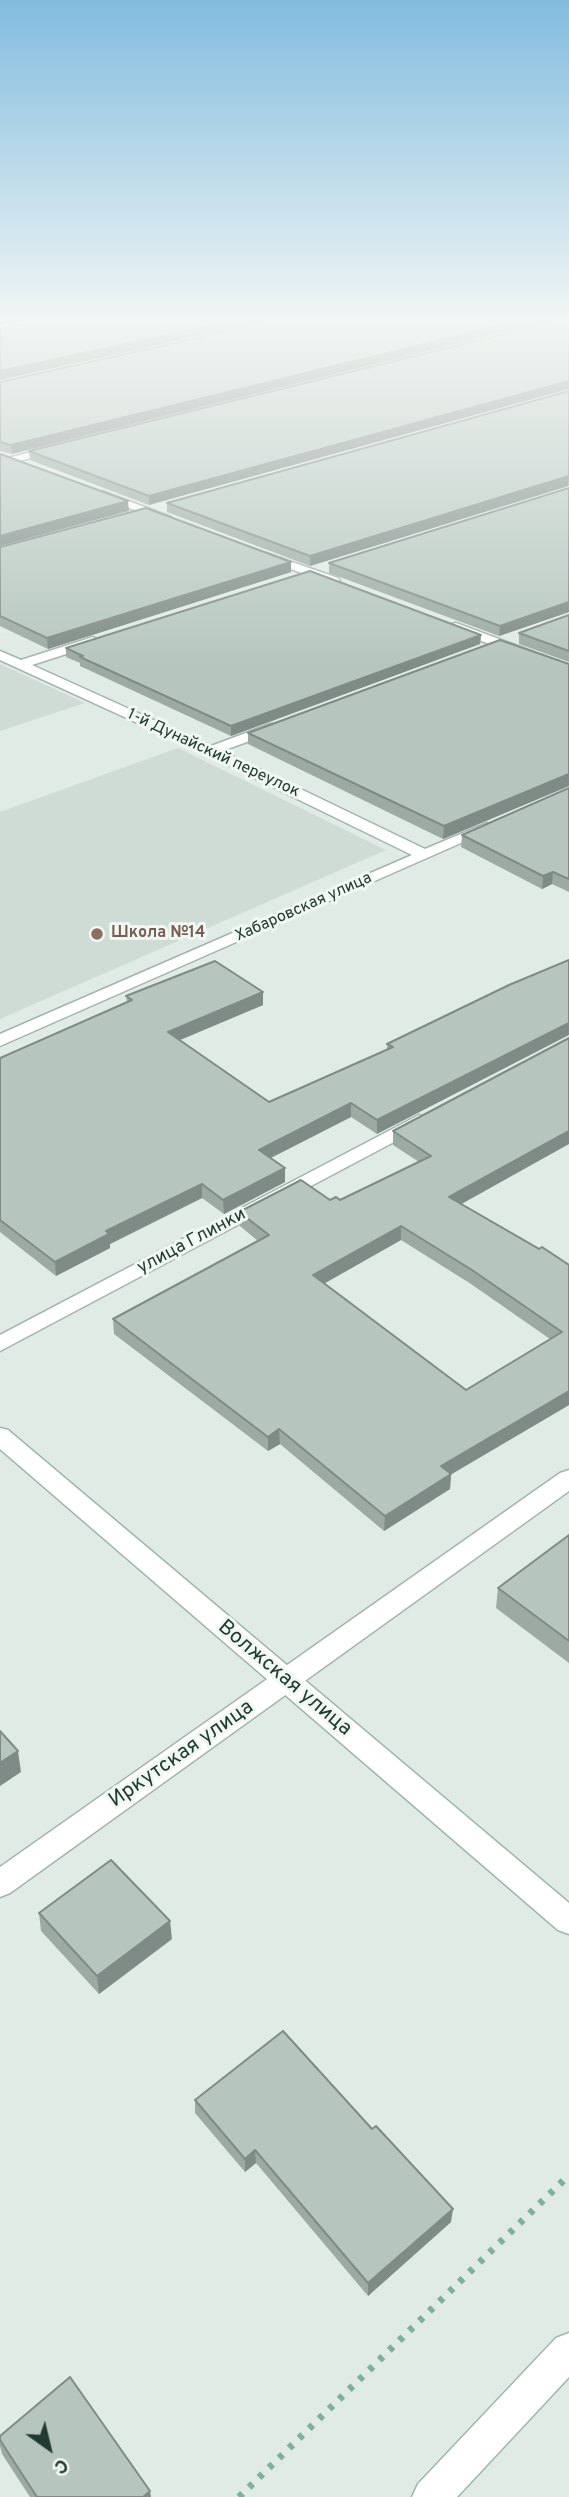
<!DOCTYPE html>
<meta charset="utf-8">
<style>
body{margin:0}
#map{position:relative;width:569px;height:2497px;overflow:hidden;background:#e1ebe6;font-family:Overpass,sans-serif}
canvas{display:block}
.north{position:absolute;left:14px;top:2413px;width:70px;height:70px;-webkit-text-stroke:5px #f1f8f4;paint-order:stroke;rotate:146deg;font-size:19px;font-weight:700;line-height:28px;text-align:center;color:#213b33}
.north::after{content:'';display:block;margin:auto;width:24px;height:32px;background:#213b33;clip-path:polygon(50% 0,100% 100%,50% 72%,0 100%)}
</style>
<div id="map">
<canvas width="569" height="2497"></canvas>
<div class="north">С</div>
</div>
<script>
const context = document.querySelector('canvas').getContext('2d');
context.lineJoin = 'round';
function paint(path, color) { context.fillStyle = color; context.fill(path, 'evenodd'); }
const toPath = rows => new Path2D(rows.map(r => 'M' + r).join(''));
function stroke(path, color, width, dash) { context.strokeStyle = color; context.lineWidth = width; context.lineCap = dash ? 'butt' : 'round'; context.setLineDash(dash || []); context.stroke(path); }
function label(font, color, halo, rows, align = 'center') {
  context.font = font + ' Overpass,sans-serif'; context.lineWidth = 6; context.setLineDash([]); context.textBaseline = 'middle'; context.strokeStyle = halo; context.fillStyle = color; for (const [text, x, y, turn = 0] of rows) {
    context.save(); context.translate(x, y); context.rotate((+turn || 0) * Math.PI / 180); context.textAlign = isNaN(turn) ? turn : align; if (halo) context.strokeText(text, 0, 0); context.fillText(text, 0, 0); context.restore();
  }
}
paint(toPath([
 [0,664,85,703,0,731],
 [178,748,386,850,0,1019,0,812]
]), '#cfdbd5');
const street = toPath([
 [58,445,63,448,62,450,0,466,0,460,58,445],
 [102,491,171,517,173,519,163,521,98,496,97,494,102,491],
 [266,553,338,578,340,581,330,584,262,558,260,556,266,553],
 [456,623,569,665,569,674,452,630,452,624,456,623],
 [93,637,99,641,97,644,32,665,211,746,270,724,280,724,280,730,222,751,425,849,482,825,487,823,495,828,0,1046,0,1034,412,855,205,754,0,660,0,651,21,660,93,637],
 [419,1115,429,1121,426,1125,0,1351,0,1335,419,1115],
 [569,1470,569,1491,10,1893,0,1897,0,1867,560,1473,569,1470]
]);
const secondary = toPath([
 [0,1428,8,1430,569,1903,569,1934,558,1930,0,1449,0,1428],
 [569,2333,569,2377,457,2497,412,2497,418,2484,556,2338,569,2333]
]);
stroke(street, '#a4b3ad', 3);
stroke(secondary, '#9fb7ad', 3);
stroke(toPath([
 [239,2497,569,2175]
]), '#81af9e', 7, [5, 9]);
paint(street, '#fff');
paint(secondary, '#fff');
paint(toPath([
 [291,317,12,454,0,451,0,382],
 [569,318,149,505,30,460,29,451],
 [569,391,569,486,310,566,167,512,167,503],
 [569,488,569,612,499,636,329,573,329,563],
 [0,547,291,562,291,572,48,649,0,626],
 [569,615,569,662,519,644,519,633],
 [481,635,480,644,231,736,80,666,80,663,66,657,66,648],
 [569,664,569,786,443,839,248,744,248,733],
 [569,788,569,892,552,884,542,889,461,847,462,835],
 [569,960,377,1134,351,1117,270,1158,285,1182,224,1214,202,1198,110,1244,110,1248,56,1276,0,1232,0,1058,127,1002,126,996,263,992,263,1005,180,1040,269,1102,387,1050,387,1044],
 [569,1038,461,1203,569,1265,569,1405,451,1474,450,1489,384,1531,280,1444,268,1451,114,1334,113,1319,258,1241,240,1226,239,1212,330,1200,340,1200,419,1162,393,1145,393,1131],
 [401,1240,471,1284,550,1339,466,1390,324,1283],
 [569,1535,569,1663,496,1608,498,1588],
 [39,1913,172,1939,99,1994,41,1931],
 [195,2100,372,2129,451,2222,368,2296,256,2163,245,2172,195,2113],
 [0,2436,151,2497,30,2497,2,2454,0,2446]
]), '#9daaa4');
paint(toPath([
 [0,317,45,317,0,325],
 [250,317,285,317,0,380,0,371],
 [535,317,566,317,12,454,11,445],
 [569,381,569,389,149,505,149,496],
 [569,476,568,486,310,566,310,556],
 [128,501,129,511,0,546,0,536],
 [291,562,291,572,48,649,47,638],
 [569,602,569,612,499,636,500,626],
 [481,635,480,644,231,736,231,726],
 [569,774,569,786,443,839,444,826],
 [553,872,552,884,542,889,543,876],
 [263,992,263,1005,168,1045,168,1032],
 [569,1023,569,1035,377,1134,377,1120],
 [351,1103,351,1117,259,1164,259,1150],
 [569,1131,569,1144,449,1211,449,1197],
 [285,1168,285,1182,224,1214,223,1200],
 [202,1184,202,1198,110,1244,110,1248,56,1276,55,1262,106,1231],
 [401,1226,401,1240,313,1290,313,1275],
 [569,1391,569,1405,440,1481,441,1466],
 [279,1429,280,1444,268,1451,268,1437],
 [451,1474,450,1489,384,1531,385,1516],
 [18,1751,21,1772,0,1786,0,1763],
 [170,1921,172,1939,99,1994,97,1976],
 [255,2150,256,2163,245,2172,245,2159],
 [453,2209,451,2222,368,2296,368,2283],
 [150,2491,151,2497,143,2497]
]), '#7f8b86');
const building = toPath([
 [54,317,250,317,0,371,0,329,54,317],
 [291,317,535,317,11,445,0,442,0,382,291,317],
 [569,318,569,381,149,496,29,451,569,318],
 [569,391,569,476,310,556,167,503,569,391],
 [0,454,128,501,0,536,0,454],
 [569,488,569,602,500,626,329,563,569,488],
 [146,508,291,562,47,638,0,616,0,547,146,508],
 [310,571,481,635,231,726,80,657,83,656,66,648,310,571],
 [569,615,569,651,519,633,569,615],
 [500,640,569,664,569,774,444,826,248,733,500,640],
 [569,788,569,879,553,872,543,876,462,835,569,788],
 [569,960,569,1023,377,1120,351,1103,259,1150,285,1168,223,1200,202,1184,106,1231,109,1234,55,1262,0,1220,0,1058,132,1000,126,996,215,961,263,992,168,1032,269,1102,393,1047,387,1044,509,985,569,960],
 [569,1038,569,1131,449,1197,539,1249,542,1247,569,1265,569,1391,441,1466,451,1474,385,1516,279,1429,268,1437,113,1319,269,1235,239,1212,301,1180,330,1200,336,1197,340,1200,431,1156,393,1131,569,1038],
 [401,1226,472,1270,562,1332,466,1390,313,1275,401,1226],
 [569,1535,569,1641,498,1588,569,1535],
 [0,1731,18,1751,0,1763,0,1731],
 [111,1860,170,1921,97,1976,39,1913,111,1860],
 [283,2031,372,2129,376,2126,453,2209,368,2283,255,2150,245,2159,195,2100,283,2031],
 [70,2377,150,2491,143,2497,37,2497,0,2440,0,2436,70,2377]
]);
paint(building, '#b6c6bf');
stroke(building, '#7f8b86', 2);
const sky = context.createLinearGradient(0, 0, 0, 667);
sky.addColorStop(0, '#82bcde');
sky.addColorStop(0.48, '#f2f6f4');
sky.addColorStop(1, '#f2f6f400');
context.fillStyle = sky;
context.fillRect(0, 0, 569, 667);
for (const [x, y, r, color] of [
 [97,934,7,"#8d6e63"]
]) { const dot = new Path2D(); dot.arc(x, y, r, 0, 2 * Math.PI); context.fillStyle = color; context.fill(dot); stroke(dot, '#f1f8f4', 2.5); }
label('16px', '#213b33', '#f1f8f4', [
 ["1-й Дунайский переулок",213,754,25],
 ["Хабаровская улица",304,908,-24]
]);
label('bold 16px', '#785e54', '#f1f8f4', [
 ["Школа №14",111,934]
], 'left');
label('18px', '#213b33', '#f1f8f4', [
 ["улица Глинки",192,1242,-28]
]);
label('21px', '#213b33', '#f1f8f4', [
 ["Волжская улица",284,1679,40],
 ["Иркутская улица",182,1755,-35]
]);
</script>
